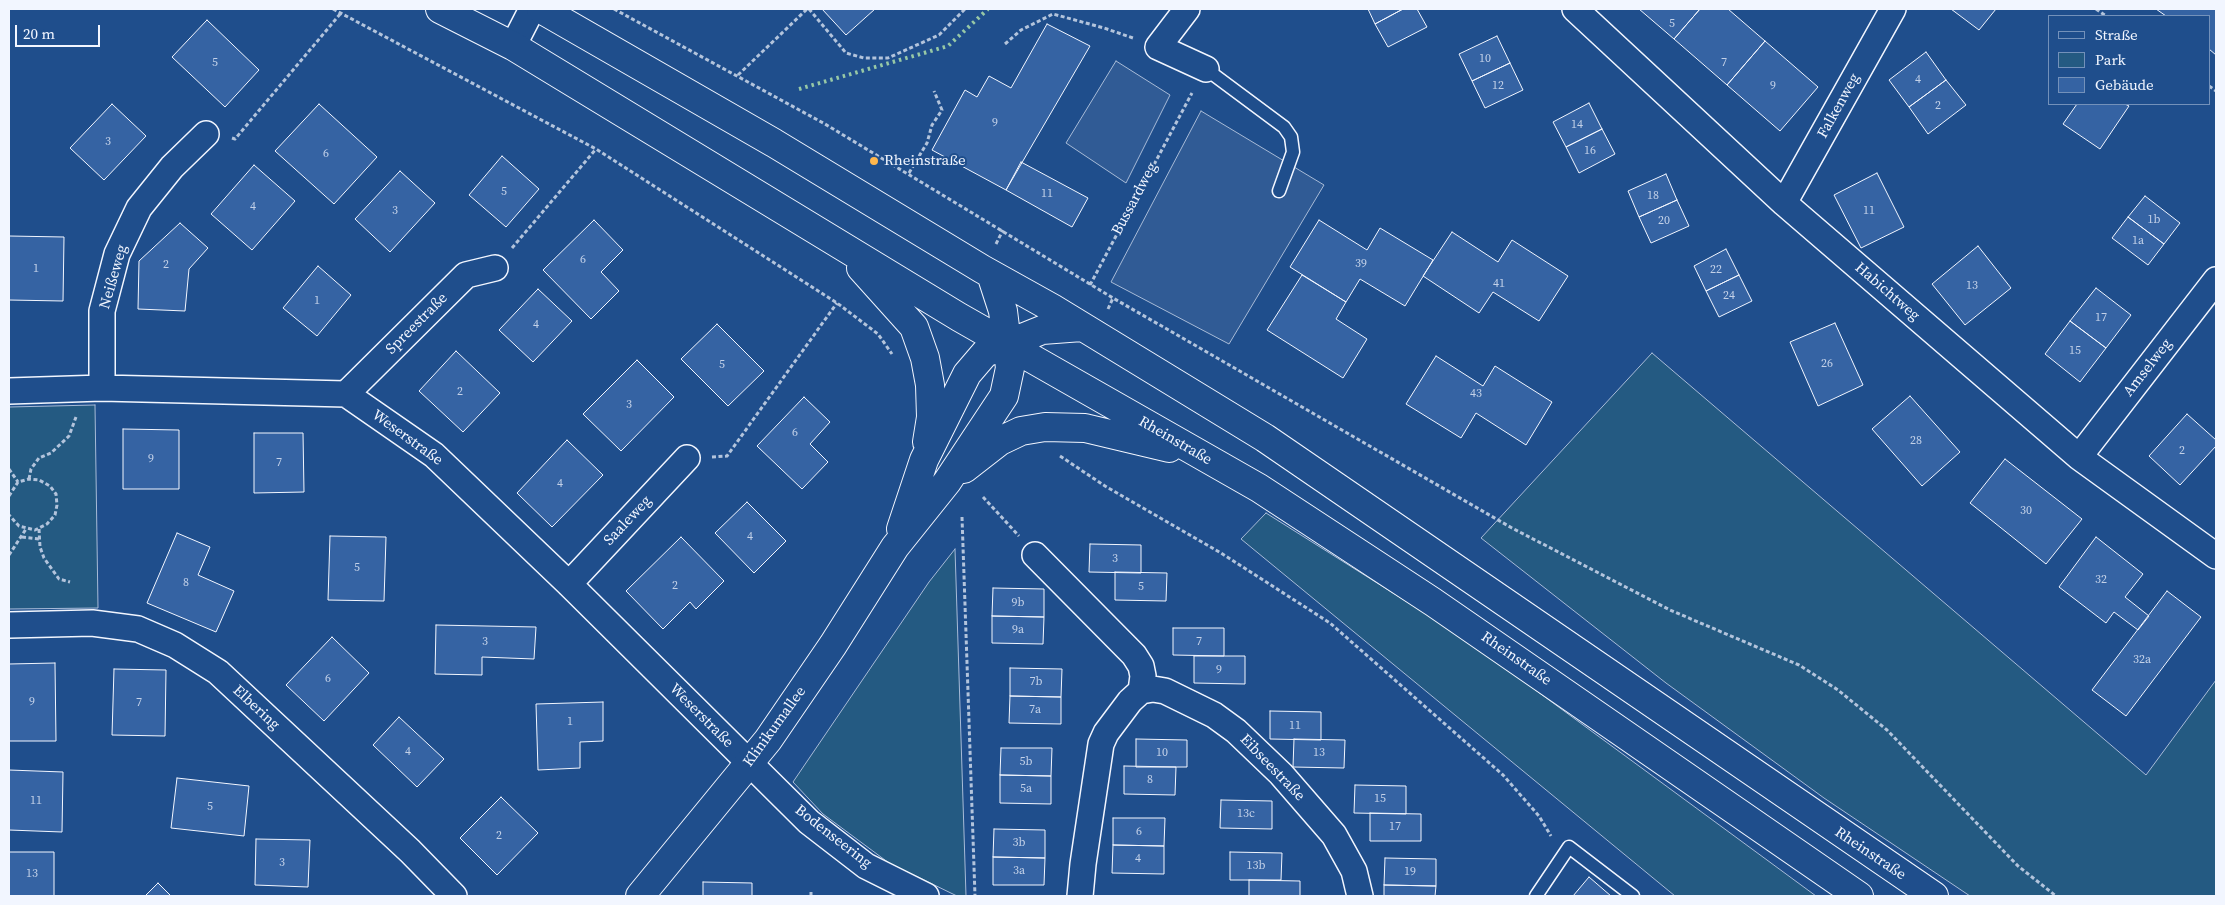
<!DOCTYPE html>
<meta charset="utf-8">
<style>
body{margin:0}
#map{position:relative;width:2225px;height:905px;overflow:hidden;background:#1f4e8c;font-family:"Source Serif 4",serif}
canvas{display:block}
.frame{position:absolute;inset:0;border:10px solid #f2f6ff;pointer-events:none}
.legend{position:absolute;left:2048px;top:15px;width:162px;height:90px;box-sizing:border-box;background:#1f4e8c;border:1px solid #7391ba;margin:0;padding:6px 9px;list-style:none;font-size:15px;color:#f2f6ff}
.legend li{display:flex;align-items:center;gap:10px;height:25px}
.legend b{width:25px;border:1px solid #7391ba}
.scale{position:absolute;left:15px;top:25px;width:85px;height:22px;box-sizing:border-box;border:2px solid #f2f6ff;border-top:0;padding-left:6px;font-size:15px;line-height:18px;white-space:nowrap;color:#f2f6ff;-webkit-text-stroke:4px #1f4e8c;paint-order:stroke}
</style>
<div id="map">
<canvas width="2225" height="905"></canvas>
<div class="frame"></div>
<ul class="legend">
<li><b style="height:6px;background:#1f4e8c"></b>Straße</li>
<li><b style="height:14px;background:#245a82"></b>Park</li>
<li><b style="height:14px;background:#3563a3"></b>Gebäude</li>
</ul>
<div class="scale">20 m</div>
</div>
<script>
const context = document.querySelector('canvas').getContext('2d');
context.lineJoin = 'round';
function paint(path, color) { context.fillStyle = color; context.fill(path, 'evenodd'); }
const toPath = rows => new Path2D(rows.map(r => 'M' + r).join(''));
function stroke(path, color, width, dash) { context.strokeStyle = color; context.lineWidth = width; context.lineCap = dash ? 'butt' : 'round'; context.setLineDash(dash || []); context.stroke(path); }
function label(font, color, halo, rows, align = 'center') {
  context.font = font + ' "Source Serif 4",serif'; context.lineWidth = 4; context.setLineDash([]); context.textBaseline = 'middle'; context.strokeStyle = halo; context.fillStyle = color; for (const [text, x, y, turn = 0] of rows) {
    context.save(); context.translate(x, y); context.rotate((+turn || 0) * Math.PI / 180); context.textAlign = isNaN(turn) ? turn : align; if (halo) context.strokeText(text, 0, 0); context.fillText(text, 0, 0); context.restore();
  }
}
const green = toPath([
 [1652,353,2146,775,2216,680,2216,896,1970,896,1824,798,1666,683,1481,538,1652,353],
 [95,405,98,608,9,609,9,407,95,405],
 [1266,513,1466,639,1816,896,1675,896,1241,539,1266,513],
 [955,549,966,896,957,896,889,863,823,814,793,782,929,582,955,549]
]);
paint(green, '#245a82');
stroke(green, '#a8bbd7', 1);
const parking = toPath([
 [1116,61,1170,95,1126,183,1066,143,1116,61],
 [1201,111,1324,185,1229,344,1111,282,1201,111]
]);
paint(parking, '#305b95');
stroke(parking, '#a8bbd7', 1);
const building = toPath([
 [822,9,875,9,846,35,822,9],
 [1368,9,1403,9,1375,24,1368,9],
 [1403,9,1417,9,1427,27,1388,47,1375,24,1403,9],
 [1639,9,1700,9,1674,39,1639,9],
 [1700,9,1728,9,1765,41,1727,85,1674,39,1700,9],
 [1951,9,1996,9,1979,30,1951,9],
 [2156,9,2216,9,2216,55,2209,49,2209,16,2166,16,2156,9],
 [207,20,259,70,225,107,172,57,207,20],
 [1047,24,1090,46,1006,190,932,150,965,90,977,97,989,76,1011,88,1047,24],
 [1497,36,1510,63,1472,81,1459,54,1497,36],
 [1765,41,1818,87,1780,131,1727,85,1765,41],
 [1926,52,1946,80,1909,107,1889,80,1926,52],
 [1510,63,1523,90,1485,108,1472,81,1510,63],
 [1946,80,1966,105,1928,134,1909,107,1946,80],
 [1589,103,1602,129,1566,147,1553,122,1589,103],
 [112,104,146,136,104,180,70,148,112,104],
 [319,104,377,157,334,204,275,151,319,104],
 [2077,104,2125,104,2129,106,2100,149,2063,124,2077,104],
 [1602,129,1615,154,1579,173,1566,147,1602,129],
 [502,156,539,189,506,227,469,195,502,156],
 [1021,162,1088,198,1072,227,1006,190,1021,162],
 [254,165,295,201,252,250,211,214,254,165],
 [400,171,435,203,390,252,355,219,400,171],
 [1877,173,1904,227,1861,248,1834,195,1877,173],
 [1666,174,1677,200,1639,217,1628,191,1666,174],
 [2145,196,2180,223,2164,244,2128,217,2145,196],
 [1677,200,1689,226,1651,243,1639,217,1677,200],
 [2128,217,2164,244,2148,265,2112,238,2128,217],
 [594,220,623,250,601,272,619,291,591,319,543,270,594,220],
 [1319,220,1367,250,1380,228,1433,260,1405,306,1360,279,1346,302,1290,267,1319,220],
 [180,223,208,248,189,269,185,311,138,309,139,261,180,223],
 [1452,232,1498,262,1512,240,1568,276,1539,321,1493,292,1479,313,1423,276,1452,232],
 [9,236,64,237,63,301,9,300,9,236],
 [1978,246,2011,288,1965,325,1932,284,1978,246],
 [1726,249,1739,275,1706,291,1694,266,1726,249],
 [318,266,351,295,317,336,283,308,318,266],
 [1302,275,1346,302,1336,319,1367,339,1343,378,1267,330,1302,275],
 [1739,275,1752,301,1719,317,1706,291,1739,275],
 [2096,288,2131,315,2106,348,2070,321,2096,288],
 [538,289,572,321,533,362,499,330,538,289],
 [2070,321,2106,348,2080,382,2045,354,2070,321],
 [1835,323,1863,385,1818,406,1790,342,1835,323],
 [717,324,764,371,728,406,681,359,717,324],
 [456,351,500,393,463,432,419,391,456,351],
 [1436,356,1483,386,1495,366,1552,402,1526,445,1476,413,1461,438,1406,404,1436,356],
 [637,360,674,397,621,451,583,414,637,360],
 [1910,396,1960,452,1922,486,1872,429,1910,396],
 [804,397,830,422,810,444,828,462,802,489,757,446,804,397],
 [2187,414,2216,440,2216,446,2180,485,2149,456,2187,414],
 [123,429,179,430,179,489,123,489,123,429],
 [254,433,303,433,304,492,254,493,254,433],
 [567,440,603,475,552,527,517,493,567,440],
 [2005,459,2082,519,2046,564,1970,503,2005,459],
 [747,502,786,541,754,573,715,533,747,502],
 [177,533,210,547,198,575,234,591,216,632,147,603,177,533],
 [330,536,386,537,384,601,328,600,330,536],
 [681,537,724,581,696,609,690,602,663,629,626,591,681,537],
 [2096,537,2143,574,2125,597,2149,616,2138,630,2114,612,2106,623,2059,587,2096,537],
 [1090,544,1141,545,1141,573,1089,572,1090,544],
 [1115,572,1167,573,1166,601,1115,600,1115,572],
 [993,588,1044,589,1044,617,992,616,993,588],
 [2167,591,2201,617,2126,716,2092,690,2167,591],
 [992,616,1044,617,1043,644,992,643,992,616],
 [436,625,536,627,534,659,482,657,482,675,435,674,436,625],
 [1173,628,1224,628,1224,656,1173,655,1173,628],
 [332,637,369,673,324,721,286,685,332,637],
 [1194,656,1245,656,1245,684,1194,683,1194,656],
 [55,663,56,741,9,741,9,664,55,663],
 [1010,668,1062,669,1061,697,1010,696,1010,668],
 [114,669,166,670,165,736,112,735,114,669],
 [1010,696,1061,697,1061,724,1009,723,1010,696],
 [603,702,603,741,580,742,580,768,538,770,536,704,603,702],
 [1270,711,1321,712,1321,740,1270,739,1270,711],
 [399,717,444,759,417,787,373,745,399,717],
 [1136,739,1187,740,1187,767,1136,767,1136,739],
 [1294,739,1345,740,1344,768,1293,767,1294,739],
 [1001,748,1052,748,1051,776,1000,775,1001,748],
 [1124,766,1176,767,1175,795,1124,794,1124,766],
 [9,770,63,772,62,832,9,830,9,770],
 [1000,775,1051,776,1051,804,1000,803,1000,775],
 [177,778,249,786,244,836,171,828,177,778],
 [1355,785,1406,786,1406,814,1354,813,1355,785],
 [501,797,538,833,497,875,460,838,501,797],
 [1221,800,1272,801,1272,829,1220,828,1221,800],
 [1370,813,1421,814,1421,841,1370,841,1370,813],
 [1113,818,1165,818,1164,846,1113,845,1113,818],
 [994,829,1045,830,1045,858,993,857,994,829],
 [256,839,310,840,308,887,255,885,256,839],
 [1113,845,1164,846,1164,874,1112,873,1113,845],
 [9,852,54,852,54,896,9,896,9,852],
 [1230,852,1282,853,1281,880,1230,880,1230,852],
 [993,857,1045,858,1044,885,993,885,993,857],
 [1385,858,1436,859,1436,886,1384,885,1385,858],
 [1589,877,1611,896,1573,896,1589,877],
 [1249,880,1300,881,1300,896,1249,896,1249,880],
 [703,882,752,883,752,896,703,896,703,882],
 [158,883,171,896,145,896,158,883],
 [1384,885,1436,886,1435,896,1384,896,1384,885]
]);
paint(building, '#3563a3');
stroke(building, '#f2f6ff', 1);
const lane = toPath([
 [1206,69,1284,127,1291,137,1293,152,1279,191],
 [1536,896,1569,847,1633,896]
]);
const street = toPath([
 [1187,9,1158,47,1206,69],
 [1575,9,1784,203,2079,457,2216,556],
 [513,46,532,9],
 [1784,203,1893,9],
 [102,388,102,311,117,254,139,208,172,167,206,134],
 [9,391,102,388,346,394,434,455,569,584,809,822,866,866,926,896],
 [346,394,466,275,495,268],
 [2079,457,2216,280],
 [1035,555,1134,655,1141,666,1143,676,1141,691],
 [569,584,687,458],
 [9,625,92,623,138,629,175,645,218,672,410,851,454,896],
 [1080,896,1083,864,1101,744,1106,733,1130,701,1141,691,1153,689,1165,691,1214,715,1236,731,1281,774,1334,835,1354,871,1360,896]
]);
const secondary = toPath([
 [440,9,513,46,959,317,1259,488,1433,602,1859,896],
 [541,9,774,143,982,269,1052,308,1265,438,1934,896],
 [861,268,914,327,925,358,930,385,931,417,927,442],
 [964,469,1000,441,1021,431,1045,427,1085,428,1169,448],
 [901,529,924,460,967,374,985,353,1042,330,1082,327],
 [640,896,768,740,833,645,895,547,947,482,1004,396,1010,368,1003,311,991,274]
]);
stroke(lane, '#f2f6ff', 15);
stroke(street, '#f2f6ff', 28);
stroke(secondary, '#f2f6ff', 30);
stroke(toPath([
 [333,9,596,149,837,303,878,334,892,354],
 [614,9,825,124,1113,298,1512,528,1670,610,1799,665,1838,690,1887,730,2018,866,2056,896],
 [809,9,846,53,864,58,888,58,939,35,965,9],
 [2096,9,2106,16],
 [1005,44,1021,30,1053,14,1104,28,1133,38],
 [738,75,807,9],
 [2209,86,2216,91],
 [232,138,235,139,341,13],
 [909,173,927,143,932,125,942,110,934,91],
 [996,244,1003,230],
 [512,248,596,149],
 [1090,285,1192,93],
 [1108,309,1113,298],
 [1060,456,1105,486,1221,553,1330,623,1503,775,1539,816,1551,836],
 [712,457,727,456,837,303],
 [9,469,18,482],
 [29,479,31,469,39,458,51,453,69,436,76,417],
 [9,496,18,482,29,479,39,480,50,486,56,494,57,505,55,515,47,524,35,530,19,526,9,515],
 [983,497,1019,536],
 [962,517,975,896],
 [39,529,40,547,44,558,59,579,70,582],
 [22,537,39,539],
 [9,555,26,529],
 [811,896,811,890]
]), '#b3c4dc', 3, [4, 2.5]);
stroke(lane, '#1f4e8c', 12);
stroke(street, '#1f4e8c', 25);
stroke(secondary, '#1f4e8c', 28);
stroke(toPath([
 [799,89,948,46,988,9]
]), '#97c8a6', 4, [2.5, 4]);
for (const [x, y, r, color] of [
 [874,161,5,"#ffb74d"]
]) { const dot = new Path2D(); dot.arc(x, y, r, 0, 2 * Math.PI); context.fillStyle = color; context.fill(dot); stroke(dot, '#1f4e8c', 2); }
label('12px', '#c3d1e8', null, [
 ["5",1672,24],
 ["10",1485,59],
 ["5",215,63],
 ["7",1724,63],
 ["4",1918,80],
 ["12",1498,86],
 ["9",1773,86],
 ["2",1938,106],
 ["9",995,123],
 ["14",1577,125],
 ["3",108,142],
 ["16",1590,151],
 ["6",326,154],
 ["5",504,192],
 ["11",1047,194],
 ["18",1653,196],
 ["4",253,207],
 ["3",395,211],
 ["11",1869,211],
 ["1b",2154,220],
 ["20",1664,221],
 ["1a",2138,241],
 ["6",583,260],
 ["39",1361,264],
 ["2",166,265],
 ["1",36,269],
 ["22",1716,270],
 ["41",1499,284],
 ["13",1972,286],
 ["24",1729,296],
 ["1",317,301],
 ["17",2101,318],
 ["4",536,325],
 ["15",2075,351],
 ["26",1827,364],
 ["5",722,365],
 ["2",460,392],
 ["43",1476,394],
 ["3",629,405],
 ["6",795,433],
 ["28",1916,441],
 ["2",2182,451],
 ["9",151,459],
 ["7",279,463],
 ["4",560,484],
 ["30",2026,511],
 ["4",750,537],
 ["3",1115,559],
 ["5",357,568],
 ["32",2101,580],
 ["8",186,583],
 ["2",675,586],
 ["5",1141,587],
 ["9b",1018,603],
 ["9a",1018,630],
 ["3",485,642],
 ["7",1199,642],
 ["32a",2142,660],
 ["9",1219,670],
 ["6",328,679],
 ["7b",1036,682],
 ["9",32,702],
 ["7",139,703],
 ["7a",1035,710],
 ["1",570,722],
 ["11",1295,726],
 ["4",408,752],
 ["10",1162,753],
 ["13",1319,753],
 ["5b",1026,762],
 ["8",1150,780],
 ["5a",1026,789],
 ["15",1380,799],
 ["11",36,801],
 ["5",210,807],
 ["13c",1246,814],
 ["17",1395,827],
 ["6",1139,832],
 ["2",499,836],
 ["3b",1019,843],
 ["4",1138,859],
 ["3",282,863],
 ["13b",1256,866],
 ["3a",1019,871],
 ["19",1410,872],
 ["13",32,874]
]);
label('15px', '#f2f6ff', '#1f4e8c', [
 ["Falkenweg",1839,106,-61],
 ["Bussardweg",1135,199,-62],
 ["Neißeweg",114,277,-74],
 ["Habichtweg",1887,292,41],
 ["Spreestraße",417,324,-45],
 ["Amselweg",2148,368,-52],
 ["Weserstraße",407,438,36],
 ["Rheinstraße",1175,441,30],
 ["Saaleweg",628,521,-47],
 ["Rheinstraße",1516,659,35],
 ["Elbering",256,708,43],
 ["Weserstraße",701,716,45],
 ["Klinikumallee",775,727,-54],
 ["Eibseestraße",1272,768,46],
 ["Bodenseering",833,837,38],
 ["Rheinstraße",1870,854,34]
]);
label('15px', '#f2f6ff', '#1f4e8c', [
 ["Rheinstraße",884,161]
], 'left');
</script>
